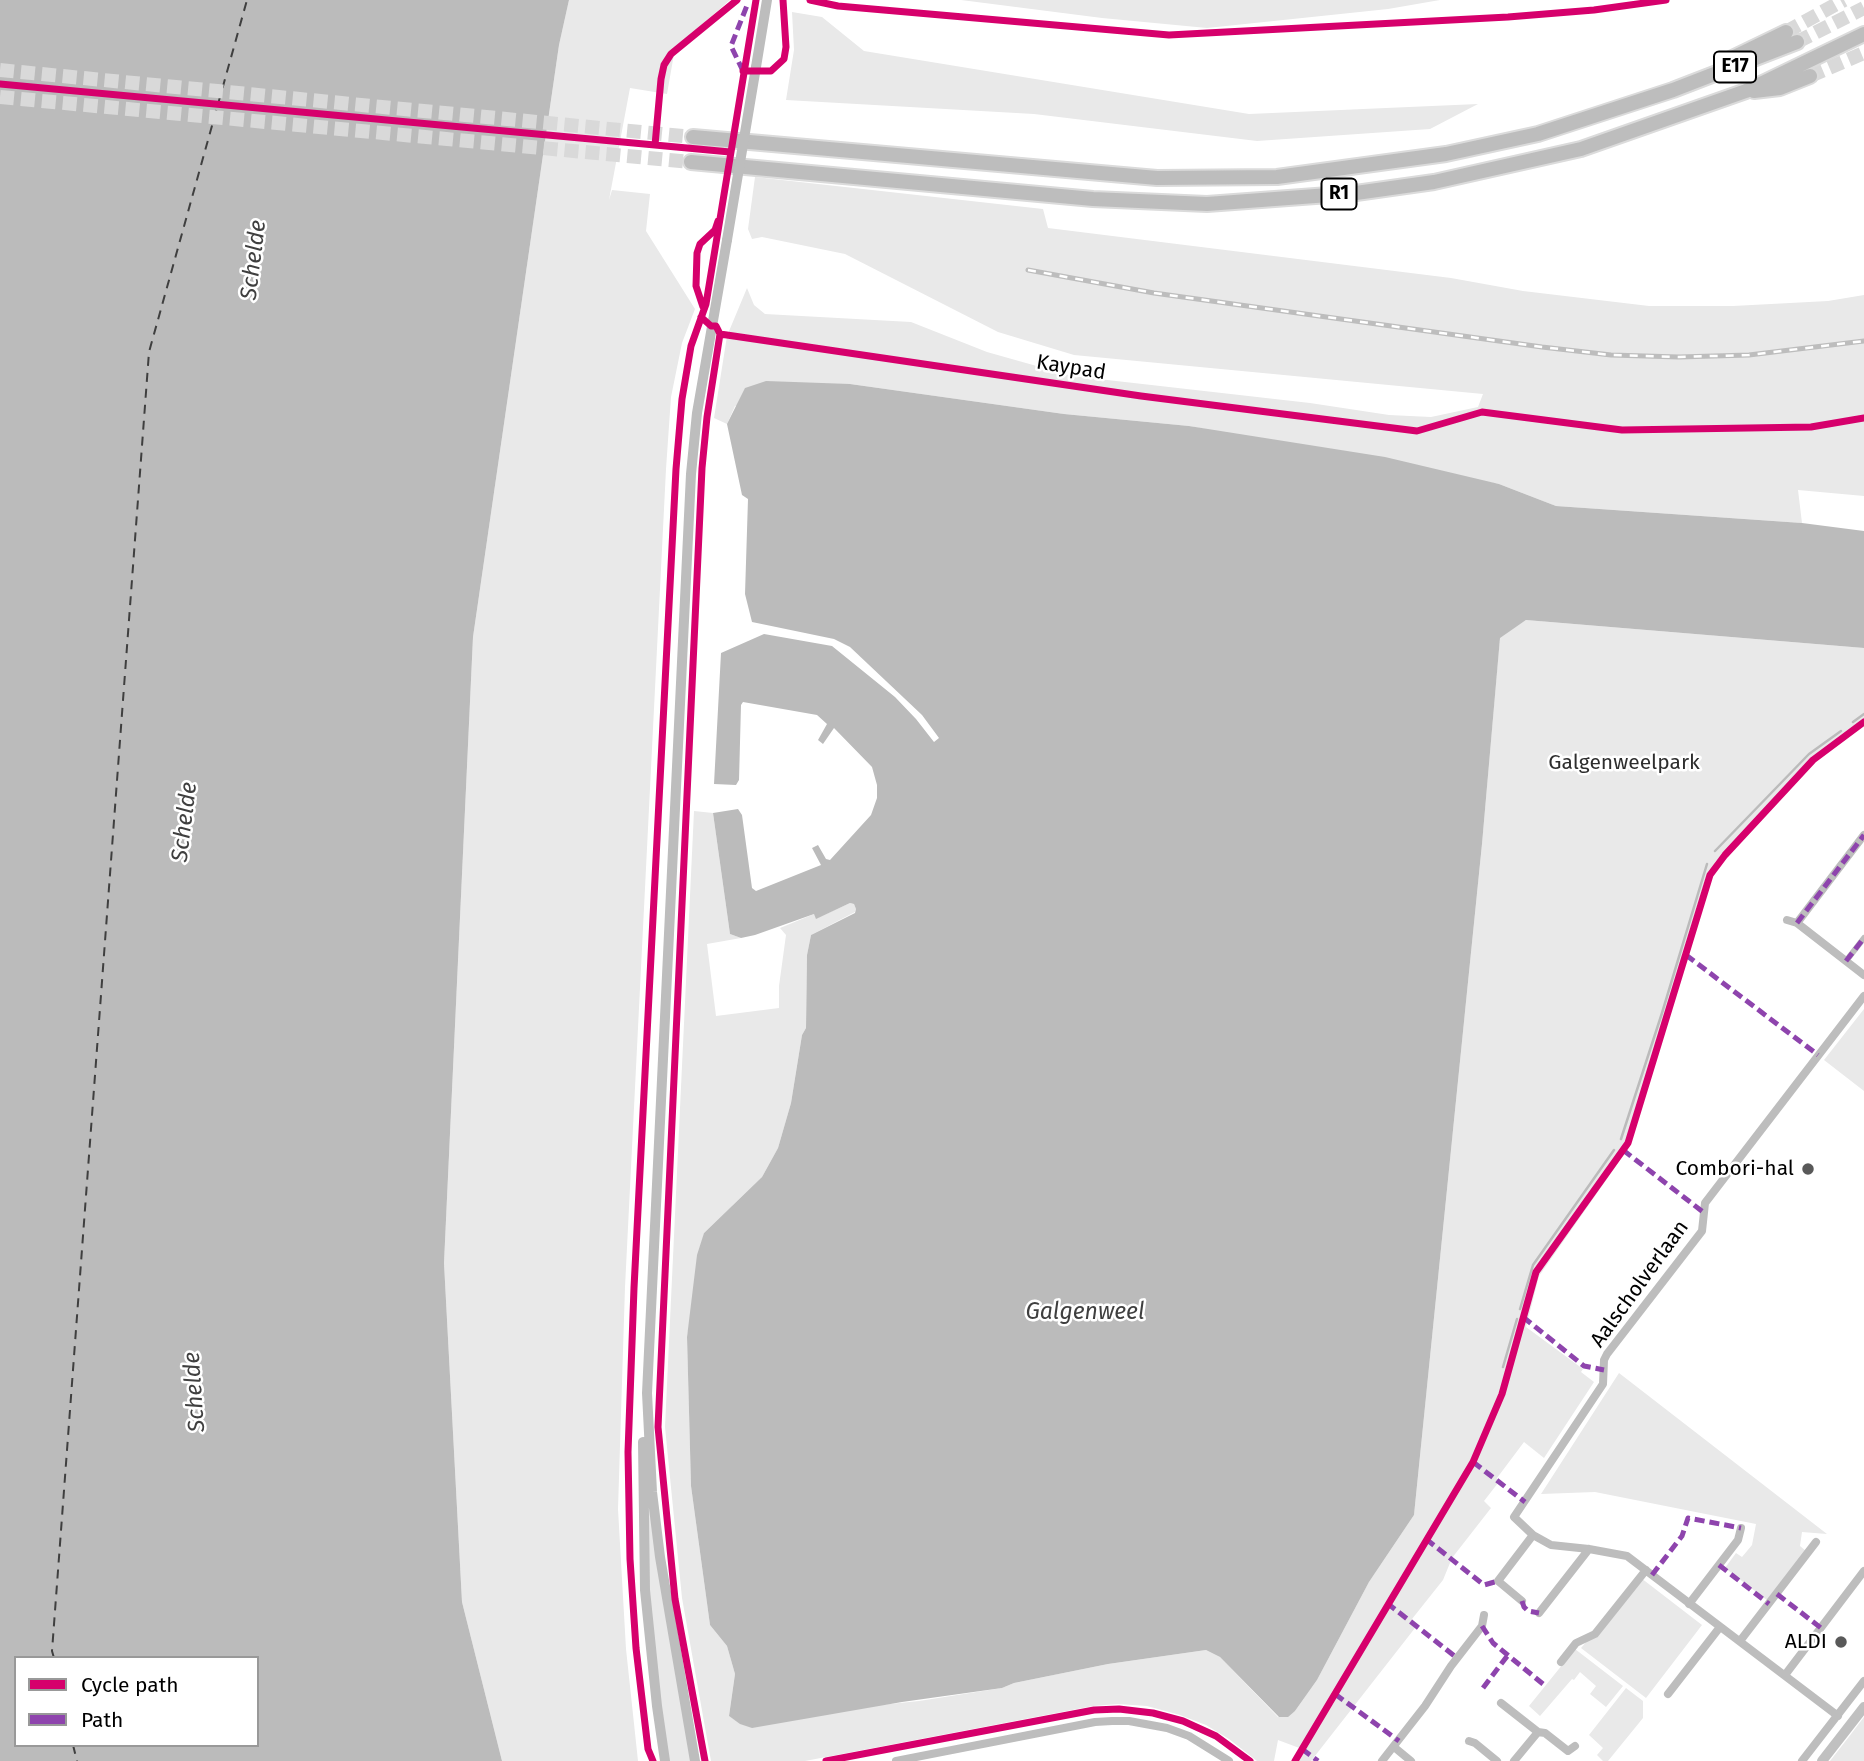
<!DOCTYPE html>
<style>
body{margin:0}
#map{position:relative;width:1864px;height:1761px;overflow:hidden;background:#fff;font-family:"Fira Sans",sans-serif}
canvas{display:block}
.legend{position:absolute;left:14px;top:1656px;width:245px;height:91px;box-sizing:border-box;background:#fff;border:2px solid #999;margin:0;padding:9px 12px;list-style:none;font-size:21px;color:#000}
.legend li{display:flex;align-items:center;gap:14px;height:35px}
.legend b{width:35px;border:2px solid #999}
</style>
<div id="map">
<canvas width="1864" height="1761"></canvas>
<ul class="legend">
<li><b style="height:9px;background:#d6006c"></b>Cycle path</li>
<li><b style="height:9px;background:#8e44ad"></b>Path</li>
</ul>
</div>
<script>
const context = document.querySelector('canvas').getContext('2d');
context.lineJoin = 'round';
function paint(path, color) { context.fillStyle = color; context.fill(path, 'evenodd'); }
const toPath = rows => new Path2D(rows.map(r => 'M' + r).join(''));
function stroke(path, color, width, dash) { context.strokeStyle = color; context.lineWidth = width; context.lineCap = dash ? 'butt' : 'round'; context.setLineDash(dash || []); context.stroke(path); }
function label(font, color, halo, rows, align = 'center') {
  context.font = font + ' "Fira Sans",sans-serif'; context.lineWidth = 5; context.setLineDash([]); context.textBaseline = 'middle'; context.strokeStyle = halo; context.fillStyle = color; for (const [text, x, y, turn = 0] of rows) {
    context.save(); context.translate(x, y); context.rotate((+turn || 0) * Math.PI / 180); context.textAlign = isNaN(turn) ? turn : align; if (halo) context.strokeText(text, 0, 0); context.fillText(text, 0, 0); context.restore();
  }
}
paint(toPath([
 [569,0,730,0,675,48,667,94,630,88,609,200,612,190,650,194,646,231,695,309,682,343,671,397,666,469,625,1287,618,1509,626,1649,638,1761,502,1761,462,1602,444,1263,473,637,559,45],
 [961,0,1440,0,1388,9,1207,28,1102,18],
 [792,12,822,17,864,51,1249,114,1478,104,1430,129,1257,141,1034,114,786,100,794,50],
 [755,177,1043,209,1048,228,1451,278,1523,291,1649,306,1733,306,1828,301,1864,295,1864,496,1798,490,1802,523,1556,506,1499,484,1189,426,1064,414,850,384,735,406,727,424,714,418,727,336,747,288,754,305,765,314,911,322,987,352,1072,376,1310,403,1389,415,1431,417,1478,407,1483,394,1074,355,998,332,845,254,762,237,752,239,748,229],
 [1526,620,1864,648,1864,718,1810,758,1716,861,1706,877,1682,955,1687,958,1630,1146,1539,1276,1526,1327,1583,1369,1581,1372,1594,1382,1544,1458,1524,1442,1497,1478,1498,1483,1484,1501,1491,1508,1452,1558,1443,1580,1412,1619,1415,1628,1311,1761,1295,1761,1302,1749,1278,1740,1274,1761,1257,1761,1229,1739,1206,1725,1180,1715,1147,1706,1118,1704,1093,1706,805,1761,711,1761,682,1598,665,1427,694,811,713,813,730,934,741,938,707,944,716,1016,779,1008,779,986,786,935,780,928,814,914,817,918,850,903,854,904,856,909,855,912,811,935,807,955,806,1028,802,1035,791,1103,778,1148,762,1177,704,1233,687,1337,691,1486,710,1625,727,1646,735,1674,729,1716,735,1720,919,1701,1002,1688,1014,1683,1108,1664,1206,1650,1220,1657,1278,1717,1295,1711,1317,1680,1369,1582,1414,1515,1482,844,1500,637],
 [1864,1009,1864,1091,1824,1060],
 [1619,1373,1827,1534,1802,1532,1800,1546,1806,1551,1768,1601,1725,1568,1736,1553,1742,1557,1752,1545,1756,1524,1595,1492,1541,1494],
 [650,1492,692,1761,669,1761,664,1739,650,1600,645,1498],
 [1641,1578,1702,1625,1646,1698,1581,1648],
 [1575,1649,1623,1686,1606,1707,1590,1694,1596,1686,1580,1672,1574,1680,1572,1679,1540,1716,1529,1706],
 [1626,1688,1643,1701,1643,1718,1608,1761,1603,1761,1597,1755,1603,1748,1589,1735],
 [1864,1717,1864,1761,1830,1761,1848,1738]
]), '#e9e9e9');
paint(toPath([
 [0,0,569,0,559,45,473,637,444,1263,462,1602,502,1761,0,1761],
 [16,1658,257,1658,257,1745,16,1745],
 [766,381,850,384,1064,414,1189,426,1385,457,1499,484,1556,506,1802,523,1864,531,1864,648,1526,620,1500,638,1482,844,1414,1515,1369,1582,1317,1680,1295,1711,1288,1717,1279,1717,1220,1657,1206,1650,1108,1664,1014,1683,1002,1688,902,1702,752,1728,740,1724,729,1716,735,1674,727,1646,710,1625,691,1486,687,1337,697,1255,704,1233,762,1177,778,1148,791,1103,802,1035,806,1028,807,955,811,935,855,913,856,909,854,904,850,903,816,919,814,914,755,935,741,938,730,934,713,813,738,809,742,815,752,888,756,891,821,865,812,848,818,845,826,859,830,860,871,815,877,798,877,785,872,767,834,728,823,744,818,740,827,724,817,715,743,702,741,705,739,780,736,785,714,784,721,653,764,634,832,646,895,697,916,719,934,742,939,738,922,715,850,647,834,639,752,622,745,594,748,499,742,495,727,424,745,388]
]), '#bbb');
stroke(toPath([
 [1853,722,1864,714],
 [1715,851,1809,754,1841,731],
 [1621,1139,1662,1013,1707,864],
 [1520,1309,1533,1265,1614,1150],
 [1503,1367,1517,1319]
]), '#bbb', 2.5);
stroke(toPath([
 [54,1658,52,1651,149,352,247,0],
 [73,1745,77,1761]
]), '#3f3f3f', 2, [9, 7]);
stroke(toPath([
 [1786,32,1844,0],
 [1797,42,1864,8],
 [0,70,693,137],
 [1810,76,1864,53],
 [0,97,691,162]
]), '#d9d9d9', 14, [14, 7]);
const motorway = toPath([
 [1726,61,1786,32],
 [1754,91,1780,88,1810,76],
 [693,137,1157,178,1277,177,1446,154,1538,134,1673,90,1797,42],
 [691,162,1093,199,1207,204,1356,193,1434,182,1581,149,1746,91,1864,34]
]);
stroke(motorway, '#dbdbdb', 18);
stroke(toPath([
 [1846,961,1864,938]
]), '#bdbdbd', 6);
stroke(toPath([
 [1787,920,1797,923,1864,975],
 [1797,923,1864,835],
 [1533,1535,1514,1517,1603,1384,1604,1360,1607,1354,1702,1231,1705,1203,1864,996],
 [1522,1601,1498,1581,1533,1535,1551,1545,1589,1549,1627,1556,1838,1716],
 [1689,1604,1738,1540,1741,1528],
 [1539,1613,1589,1549],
 [1740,1641,1816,1542],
 [1561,1662,1576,1643,1595,1634,1646,1570],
 [1785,1675,1864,1571],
 [1668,1694,1720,1627],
 [1501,1703,1538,1732],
 [1469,1741,1475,1743,1497,1761],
 [1394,1747,1411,1761],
 [896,1761,1095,1722,1112,1721,1129,1721,1167,1728,1189,1736,1229,1761],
 [1382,1761,1425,1706,1451,1666,1482,1626,1484,1615],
 [1514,1761,1538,1732,1545,1733,1568,1751,1575,1746],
 [1802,1761,1864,1681]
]), '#bdbdbd', 8);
stroke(toPath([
 [756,67,767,0],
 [643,1442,645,1590,657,1706,665,1761],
 [695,1761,660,1557,652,1492,647,1393,691,474,697,413,727,240]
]), '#bdbdbd', 10);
stroke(toPath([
 [1822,1761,1864,1707]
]), '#c0c0c0', 10);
stroke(motorway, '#bdbdbd', 14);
const rail = toPath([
 [1028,270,1154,293,1542,347,1611,355,1679,357,1749,355,1864,341]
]);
stroke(rail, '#bdbdbd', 5);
stroke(rail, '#fff', 2.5, [8]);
stroke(toPath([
 [727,240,756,67]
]), '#bdbdbd', 10);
stroke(toPath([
 [743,71,731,46,748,3],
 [1797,923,1864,835],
 [1686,955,1818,1055],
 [1846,961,1864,938],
 [1623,1150,1703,1212],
 [1523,1317,1584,1366,1604,1370],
 [1473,1462,1525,1502],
 [1426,1539,1484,1585,1498,1581],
 [1719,1565,1769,1604],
 [1652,1575,1682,1536,1688,1518,1741,1528],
 [1777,1594,1821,1628],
 [1522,1601,1524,1607,1528,1611,1539,1613],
 [1387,1603,1457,1658],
 [1482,1626,1493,1643,1543,1684],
 [1483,1688,1508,1655],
 [1335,1694,1399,1741],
 [1302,1749,1318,1761]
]), '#8e44ad', 5, [10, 5]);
stroke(toPath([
 [810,0,838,6,1169,35,1508,17,1594,10,1666,0],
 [743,71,771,71,784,59,786,47,783,0],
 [0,84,730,152],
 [655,145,661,79,664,65,671,54,737,0],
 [703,307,696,286,697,253,700,244,715,230,718,221],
 [701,317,711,326,716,326,720,334,707,417,702,468,658,1427,675,1599,705,1761],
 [720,334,1141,396,1417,431,1482,412,1622,430,1811,427,1864,418],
 [653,1761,648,1749,636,1648,630,1559,628,1452,634,1288,676,469,682,399,691,346,706,304,756,0],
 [826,1761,1094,1710,1119,1709,1153,1713,1183,1721,1216,1736,1250,1761],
 [1295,1761,1473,1462,1502,1394,1536,1272,1628,1143,1710,875,1725,855,1813,760,1864,722]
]), '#d6006c', 7);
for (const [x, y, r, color] of [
 [1808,1169,7,"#595959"],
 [1841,1642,7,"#595959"]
]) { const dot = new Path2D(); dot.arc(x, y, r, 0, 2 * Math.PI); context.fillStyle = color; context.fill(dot); stroke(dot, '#fff', 2.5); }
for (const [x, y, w] of [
 [1735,67,42],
 [1339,194,35]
]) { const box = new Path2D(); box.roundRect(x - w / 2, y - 15.5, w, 31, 5); context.fillStyle = '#fff'; context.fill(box); stroke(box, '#000', 2); }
label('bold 19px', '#000', null, [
 ["E17",1735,67],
 ["R1",1339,194]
]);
label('21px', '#000', '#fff', [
 ["Kaypad",1071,368,9],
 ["Aalscholverlaan",1640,1284,-54]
]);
label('21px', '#2e2e2e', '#fff', [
 ["Galgenweelpark",1624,763]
]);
label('21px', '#000', '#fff', [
 ["Combori-hal",1794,1169],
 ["ALDI",1827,1642]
], 'right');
label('italic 23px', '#3f3f3f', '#fff', [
 ["Schelde",254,260,-83],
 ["Schelde",185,822,-83],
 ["Galgenweel",1085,1313],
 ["Schelde",195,1392,-94]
]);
</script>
